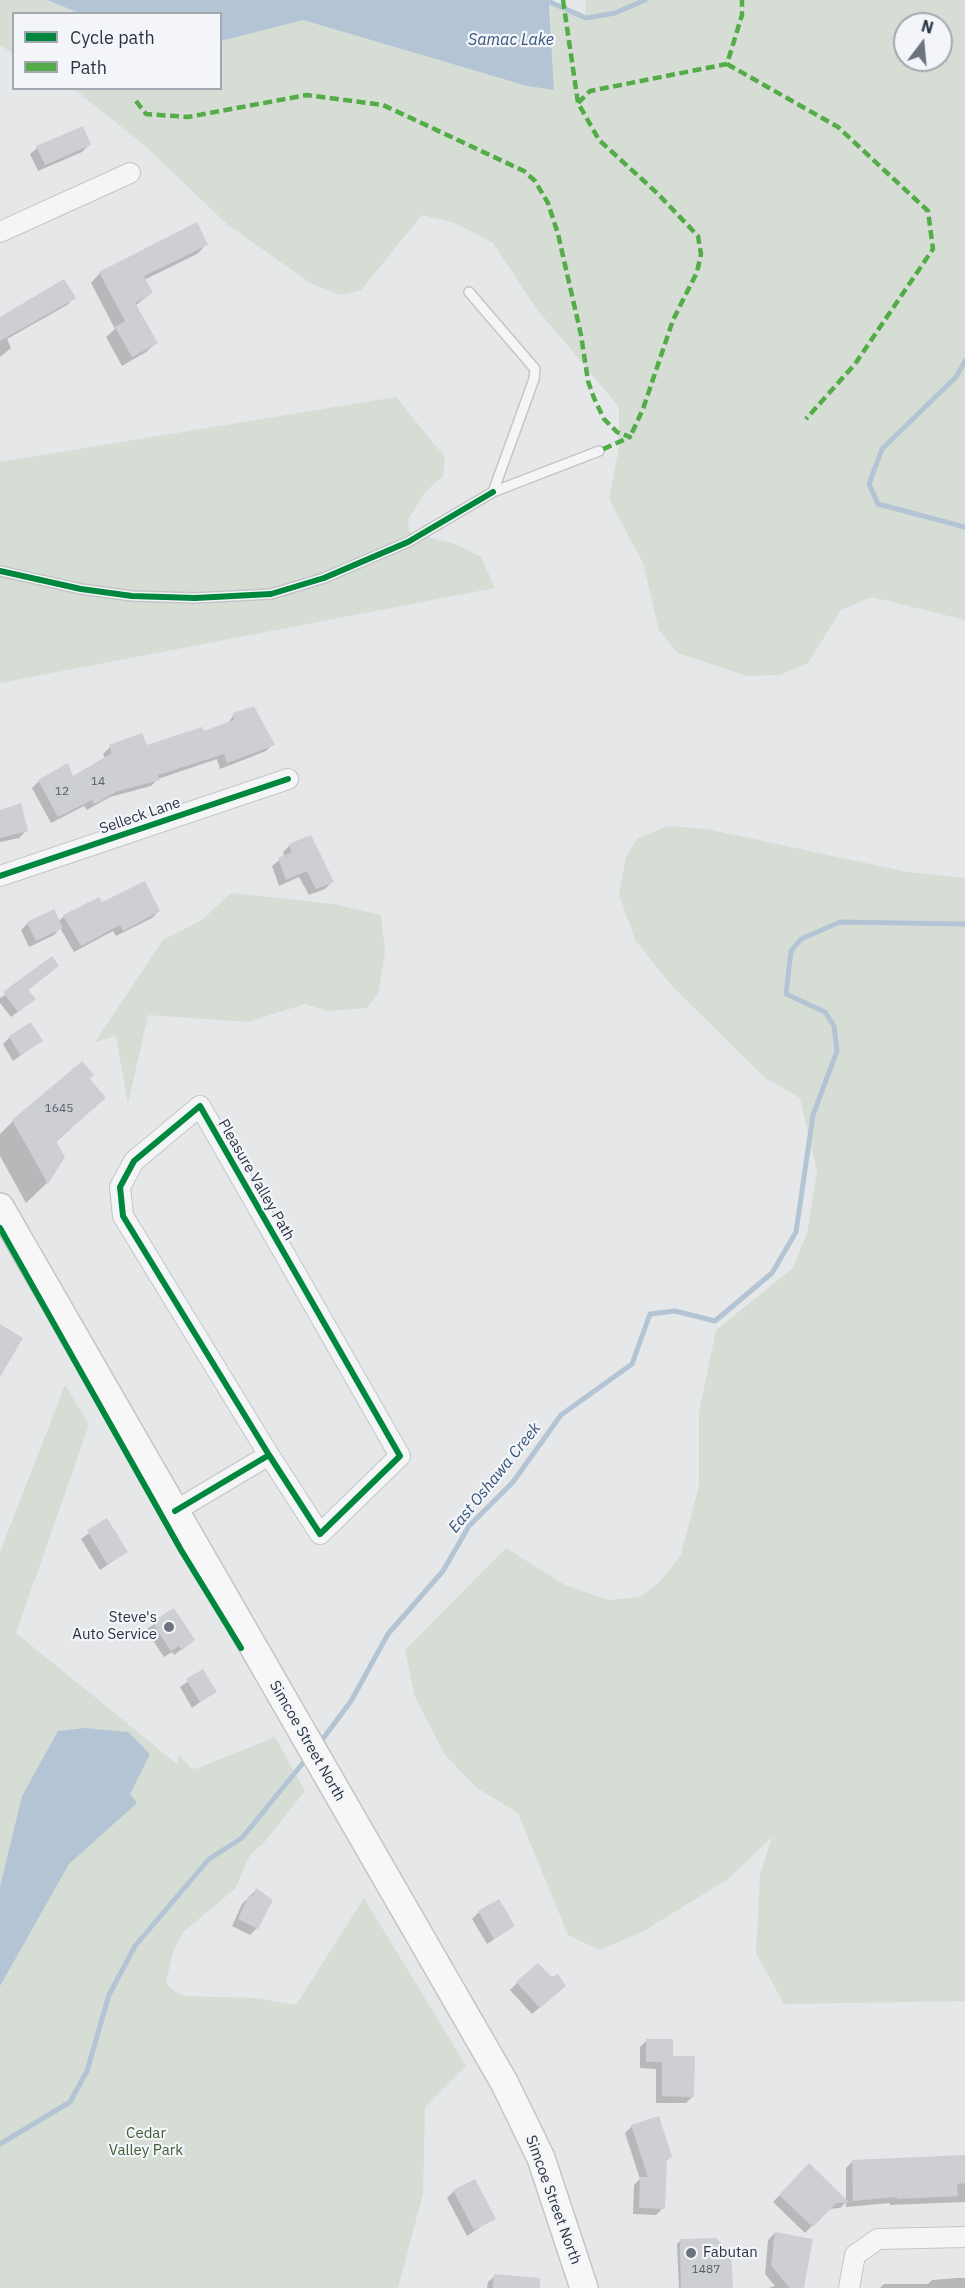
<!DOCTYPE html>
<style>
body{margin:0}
#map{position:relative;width:965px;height:2288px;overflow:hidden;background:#e5e7e9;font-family:"IBM Plex Sans",sans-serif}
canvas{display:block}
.legend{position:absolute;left:12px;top:12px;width:210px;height:78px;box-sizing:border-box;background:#f3f5f8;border:2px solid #a3a8b0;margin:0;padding:8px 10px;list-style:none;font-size:18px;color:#2a3444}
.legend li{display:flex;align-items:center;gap:12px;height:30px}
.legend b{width:30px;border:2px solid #a3a8b0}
.north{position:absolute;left:893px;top:12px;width:60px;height:60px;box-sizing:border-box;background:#f3f5f8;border:2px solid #a3a8b0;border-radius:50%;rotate:16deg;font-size:16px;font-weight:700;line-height:24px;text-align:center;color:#2a3444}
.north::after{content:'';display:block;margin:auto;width:21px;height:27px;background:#6b737e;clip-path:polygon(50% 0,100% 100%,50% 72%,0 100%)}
</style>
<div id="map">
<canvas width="965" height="2288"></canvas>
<ul class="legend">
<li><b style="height:8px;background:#00873e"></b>Cycle path</li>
<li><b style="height:8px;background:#53ac47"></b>Path</li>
</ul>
<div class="north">N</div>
</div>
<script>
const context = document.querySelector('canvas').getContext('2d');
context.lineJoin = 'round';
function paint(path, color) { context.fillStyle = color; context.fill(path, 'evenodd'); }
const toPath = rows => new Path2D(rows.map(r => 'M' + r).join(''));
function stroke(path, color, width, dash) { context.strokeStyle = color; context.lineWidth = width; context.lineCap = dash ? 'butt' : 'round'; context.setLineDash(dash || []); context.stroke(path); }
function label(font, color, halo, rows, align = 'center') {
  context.font = font + ' "IBM Plex Sans",sans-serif'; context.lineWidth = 4.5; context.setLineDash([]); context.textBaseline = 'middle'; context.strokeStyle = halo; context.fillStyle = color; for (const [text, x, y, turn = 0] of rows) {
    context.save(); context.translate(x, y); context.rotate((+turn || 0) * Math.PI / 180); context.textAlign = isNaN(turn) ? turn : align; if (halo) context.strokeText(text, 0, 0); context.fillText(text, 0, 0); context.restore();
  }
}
paint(toPath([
 [0,0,46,0,79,13,14,14,13,53,0,45],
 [586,0,965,0,965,620,872,597,841,610,808,663,780,675,747,676,678,653,659,630,643,563,609,499,619,447,619,407,536,308,493,243,455,223,422,215,361,290,341,295,312,284,228,225,143,144,74,89,220,88,221,41,303,20,527,86,554,90,550,2,585,17],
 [905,24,941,24,941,60,905,60],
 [396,397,445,457,443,476,425,492,408,520,409,532,455,544,481,557,495,588,0,683,0,462],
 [668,826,707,829,907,872,965,878,965,2001,784,2004,756,1953,760,1874,772,1837,728,1879,642,1932,599,1950,568,1935,518,1813,477,1788,445,1755,415,1697,405,1650,506,1548,565,1585,609,1600,639,1597,659,1583,681,1555,699,1485,699,1412,716,1330,793,1268,807,1233,817,1172,800,1098,765,1078,672,986,635,940,619,894,626,857,638,838],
 [231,893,334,904,381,915,385,952,378,994,367,1008,327,1011,305,1004,248,1022,148,1015,128,1104,116,1036,95,1042,163,940,202,920],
 [65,1385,89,1425,16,1633,177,1764,179,1755,192,1769,198,1768,275,1737,305,1791,263,1844,250,1855,235,1889,184,1931,174,1949,166,1982,170,1988,183,1996,255,1998,296,2005,364,1898,466,2066,425,2107,423,2194,398,2288,0,2288,0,1552]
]), '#d6ddd5');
paint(toPath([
 [47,0,549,0,554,90,527,86,303,20,221,41,220,14,79,13],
 [85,1728,128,1732,150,1754,130,1794,137,1803,69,1864,0,1986,0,1887,22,1796,58,1731]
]), '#b3c4d4');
paint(toPath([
 [89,145,82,152,38,171,30,154,37,148],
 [207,244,197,254,144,280,151,293,135,306,156,343,146,352,122,366,106,337,115,329,91,283,100,273],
 [74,298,67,305,7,339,11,348,0,357,0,318],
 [234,715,273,744,266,751,220,769,217,759,158,779,151,786,110,797,87,810,84,806,51,823,32,788,39,781,72,778,105,759,103,754,110,747,141,735,146,747,203,733,227,724],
 [0,811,26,831,19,838,0,842],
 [290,845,332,882,325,889,309,895,299,877,279,886,272,866,284,856,283,852],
 [101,904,159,911,152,918,116,936,113,931,74,952,60,928,54,935,29,947,21,930,28,923,58,922,64,916],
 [57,966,27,990,34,999,11,1017,0,1003,0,998],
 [10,1037,41,1041,13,1061,3,1044],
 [88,1079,104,1098,55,1143,63,1157,47,1183,26,1203,0,1156,0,1134,13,1121],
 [107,1520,126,1552,100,1570,81,1539],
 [173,1610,194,1640,174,1655,172,1652,164,1657,146,1630],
 [203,1671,215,1691,192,1708,180,1687],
 [256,1890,271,1901,257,1928,250,1935,232,1926,242,1904],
 [479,1912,514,1926,487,1944,472,1919],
 [517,1983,557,1993,532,2014,510,1990],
 [647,2040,672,2057,693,2096,686,2103,656,2103,656,2069,640,2068,640,2047],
 [632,2126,670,2157,665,2162,663,2208,656,2215,633,2214,634,2185,640,2179,625,2133],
 [965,2158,965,2202,890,2205,890,2203,846,2207,846,2202,840,2208,828,2209,805,2233,773,2202,809,2165,846,2201,846,2168,853,2161],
 [454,2191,494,2218,467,2236,447,2198],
 [775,2233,803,2288,768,2288,775,2286,765,2274,768,2240],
 [680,2241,731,2288,679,2288,677,2244],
 [495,2276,517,2288,487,2288,488,2282],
 [957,2278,965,2278,965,2288,880,2288,884,2284,928,2284,932,2280]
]), '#0003');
stroke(toPath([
 [550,2,586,18,615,13,645,0],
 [965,361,956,377,882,449,869,484,878,504,965,527],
 [319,1744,351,1701,388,1634,443,1571,469,1526,513,1482,561,1415,632,1364,650,1314,675,1311,715,1321,772,1273,796,1232,813,1115,837,1051,834,1026,825,1012,786,994,791,951,801,939,840,922,965,924],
 [0,2144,70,2102,87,2071,109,1995,135,1946,209,1859,242,1838,307,1758]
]), '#b3c4d4', 5);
paint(toPath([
 [83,126,91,145,45,165,36,146],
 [197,222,208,245,144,276,153,293,135,303,158,343,132,357,115,327,125,321,99,272],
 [64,279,76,298,0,341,0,317],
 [254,706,275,745,227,763,224,754,158,775,160,780,118,791,94,804,92,800,58,817,38,780,68,763,73,776,112,753,109,745,142,733,147,745,202,727,204,731,234,720,233,713],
 [21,803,28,831,0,838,0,810],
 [311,835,334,882,316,889,307,871,286,880,278,858,292,852,289,844],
 [145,881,160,911,123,931,120,925,81,946,63,915,99,897,102,902],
 [54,909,63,928,36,941,27,922],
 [52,956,59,966,28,990,36,999,18,1012,3,992],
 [31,1022,43,1041,20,1055,9,1036],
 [82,1061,94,1075,90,1079,106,1098,56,1141,65,1157,48,1184,12,1120],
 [0,1324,23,1338,0,1377],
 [107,1518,128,1552,107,1564,87,1530],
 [174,1608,195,1640,182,1650,179,1646,171,1651,152,1622],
 [203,1669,217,1692,200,1702,186,1679],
 [256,1888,273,1900,258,1929,238,1919,249,1895,253,1896],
 [499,1899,515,1926,494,1939,478,1911],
 [538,1963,552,1977,558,1974,566,1986,540,2008,516,1982],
 [646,2039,673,2039,673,2056,695,2056,694,2097,662,2096,662,2062,646,2062],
 [659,2116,672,2157,667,2159,665,2209,639,2208,640,2177,648,2177,631,2125],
 [965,2155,965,2183,957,2184,958,2196,897,2199,897,2197,853,2201,852,2160],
 [809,2163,849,2202,836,2203,813,2227,779,2195],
 [475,2179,496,2219,474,2230,453,2190],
 [775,2232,813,2239,804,2288,790,2288,771,2266],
 [716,2238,731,2253,733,2288,681,2288,680,2239],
 [494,2274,540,2278,540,2288,493,2288]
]), '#cdcfd2');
const service = toPath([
 [469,292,535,369,534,379,493,492,599,451],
 [0,571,81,589,132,596,195,598,271,594,324,578,408,542,493,492]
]);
const minor = toPath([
 [0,232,130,173],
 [0,876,288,779],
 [175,1511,269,1455,320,1534,400,1456,200,1106,134,1161,120,1187,123,1216,269,1455],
 [849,2288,855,2255,878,2239,965,2237]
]);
const secondary = toPath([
 [0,1207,504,2082,541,2158,584,2288]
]);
stroke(service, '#c3c5c7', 12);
stroke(minor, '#c3c5c7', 22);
stroke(secondary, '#c3c5c7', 30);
stroke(service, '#f4f5f6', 9);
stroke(minor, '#f4f5f6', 20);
stroke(secondary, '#f7f7f8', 27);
stroke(toPath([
 [563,0,578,103,599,140,657,193,698,236,701,254,697,272,673,320,643,409,630,437],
 [727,64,838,127,928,211,933,249,855,364,806,419],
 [136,101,146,114,188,117,307,95,383,105,524,171,535,181,548,203,558,234,581,335,588,381,594,398,604,419,617,432,630,437,599,451],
 [578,103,590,91,727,64,742,15,742,0]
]), '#53ac47', 4.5, [9, 4.5]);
stroke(toPath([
 [0,571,81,589,132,596,195,598,271,594,324,578,408,542,493,492],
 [0,876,288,779],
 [0,1228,181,1550,241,1648],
 [175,1511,269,1455,320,1534,400,1456,200,1106,134,1161,120,1187,123,1216,269,1455]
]), '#00873e', 6);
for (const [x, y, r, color] of [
 [169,1627,6,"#6b737e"],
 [691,2253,6,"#6b737e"]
]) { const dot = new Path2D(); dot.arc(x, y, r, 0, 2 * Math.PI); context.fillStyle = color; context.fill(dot); stroke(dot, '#f3f5f8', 2); }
label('12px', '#545c68', null, [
 ["14",98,782],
 ["12",62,792],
 ["1645",59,1109],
 ["1487",706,2270]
]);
label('15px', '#2a3444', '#f3f5f8', [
 ["Selleck Lane",140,816,-19],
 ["Pleasure Valley Path",256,1180,60],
 ["Simcoe Street North",307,1741,60],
 ["Simcoe Street North",553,2200,70]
]);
label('15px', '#2a3444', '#f3f5f8', [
 ["Steve's",157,1618],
 ["Auto Service",157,1635],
 ["Fabutan",703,2253,"left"]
], 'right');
label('15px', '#406037', '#f3f5f8', [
 ["Cedar",146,2134],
 ["Valley Park",146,2151]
]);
label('italic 16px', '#345479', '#f3f5f8', [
 ["Samac Lake",511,40],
 ["East Oshawa Creek",495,1478,-51]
]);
</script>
